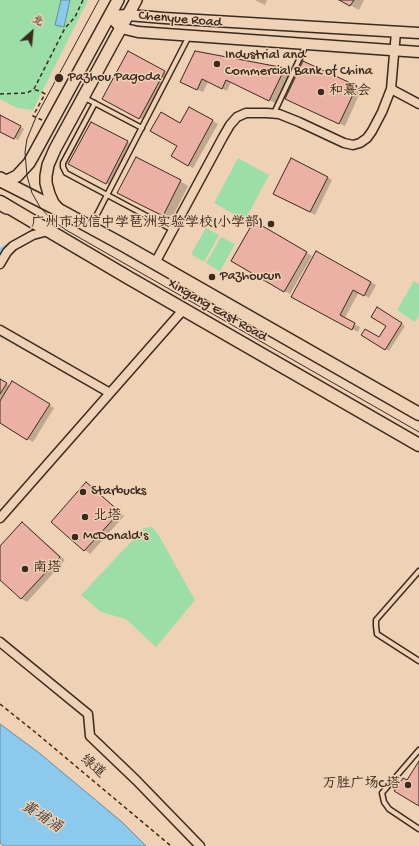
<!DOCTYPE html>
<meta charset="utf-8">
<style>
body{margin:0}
#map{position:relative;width:419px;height:846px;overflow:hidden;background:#efd1b5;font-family:"Gochi Hand","LXGW WenKai TC",sans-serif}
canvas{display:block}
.north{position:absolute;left:12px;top:12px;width:40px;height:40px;-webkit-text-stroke:3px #efd1b5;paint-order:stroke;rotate:27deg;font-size:11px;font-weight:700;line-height:16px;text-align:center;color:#3b2a1e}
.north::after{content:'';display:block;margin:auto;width:14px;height:18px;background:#3b2a1e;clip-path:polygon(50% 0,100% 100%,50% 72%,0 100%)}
</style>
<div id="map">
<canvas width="419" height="846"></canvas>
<div class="north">北</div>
</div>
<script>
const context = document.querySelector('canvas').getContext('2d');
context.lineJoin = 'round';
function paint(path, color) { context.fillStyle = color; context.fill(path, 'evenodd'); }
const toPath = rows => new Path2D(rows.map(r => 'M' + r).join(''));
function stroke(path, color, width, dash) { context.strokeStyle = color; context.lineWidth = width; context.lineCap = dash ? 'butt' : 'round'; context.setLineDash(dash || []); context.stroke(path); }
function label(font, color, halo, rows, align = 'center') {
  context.font = font + ' "Gochi Hand","LXGW WenKai TC",sans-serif'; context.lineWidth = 3; context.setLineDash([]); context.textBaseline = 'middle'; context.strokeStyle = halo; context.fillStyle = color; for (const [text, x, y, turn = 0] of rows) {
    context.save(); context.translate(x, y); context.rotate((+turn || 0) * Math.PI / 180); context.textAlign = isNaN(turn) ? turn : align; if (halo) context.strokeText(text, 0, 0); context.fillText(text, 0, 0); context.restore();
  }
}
paint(toPath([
 [0,0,88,0,33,110,17,108,0,99],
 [238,158,269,175,245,220,214,203],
 [206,228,219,235,204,262,191,254],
 [221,237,235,244,220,271,206,263],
 [414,281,419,284,419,315,415,322,397,310],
 [152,527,158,534,195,600,156,647,126,619,101,612,81,595,144,528]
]), '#9cdea8');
const water = toPath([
 [61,0,70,0,64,27,55,25,61,0],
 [0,724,38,752,122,822,146,846,4,846,0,843,0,724]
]);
paint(water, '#8bcaec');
stroke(water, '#6b8a9a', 1);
paint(toPath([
 [255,0,267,0,265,5],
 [341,0,364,0,359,10],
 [128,52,169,75,145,121,103,98],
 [195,52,284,69,290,72,275,103,231,82,227,91,208,82,203,92,186,85],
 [356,87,361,90,345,126,292,101],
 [190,108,218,124,193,168,172,156,178,145,180,125],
 [0,116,24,129,18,140,0,130],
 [91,123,133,145,112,186,75,167],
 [327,177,332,180,315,215,278,196],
 [180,181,188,186,171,220,127,198],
 [254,222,312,256,290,294,232,261],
 [316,253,376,285,369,298,359,292,344,319,360,327,358,332,292,296],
 [377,308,405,326,389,351,363,335,379,338,387,325],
 [0,380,10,386,12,382,54,408,33,442,0,422],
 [87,484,92,487,124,516,90,554,85,550,53,522],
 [22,523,27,526,65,560,27,602,22,599,0,579,0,547]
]), '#0003');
stroke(toPath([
 [0,253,12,245]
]), '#8bcaec', 8);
const building = toPath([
 [339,0,354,0,350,6,339,0],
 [128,51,165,71,139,119,102,99,128,51],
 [195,51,285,68,269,101,226,80,222,89,202,79,197,90,180,82,195,51],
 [303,61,357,86,339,124,285,99,303,61],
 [189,107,213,120,188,166,171,156,177,146,150,131,161,112,180,123,189,107],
 [0,115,21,126,14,139,0,132,0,115],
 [91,122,128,141,106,184,68,164,91,122],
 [136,157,181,180,163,216,117,193,136,157],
 [291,158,328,177,310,212,273,194,291,158],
 [254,221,307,252,284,292,231,261,254,221],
 [316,251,371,282,364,296,353,290,340,315,355,323,352,330,291,297,316,251],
 [377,307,402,323,385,350,361,335,365,329,379,337,386,326,371,317,377,307],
 [0,379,7,383,0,394,0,379],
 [12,381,50,404,27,440,0,423,0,401,12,381],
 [86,482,120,512,84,551,51,522,86,482],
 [22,522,60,557,21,599,0,580,0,546,22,522],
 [419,761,419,806,394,791,403,778,407,780,419,761]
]);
paint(building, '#eab1a4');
stroke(building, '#3b2a1e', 1);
const service = toPath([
 [83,97,142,128],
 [95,103,63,163,63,167,66,173,173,230],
 [274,113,306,45],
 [91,226,189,36],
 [419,571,376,620,376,626,377,634,419,661],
 [419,750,382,793,384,802,389,809,419,829]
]);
const minor = toPath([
 [396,32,391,89,419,104],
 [155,263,223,137,230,125,237,117,246,113,266,113,279,114,299,122,344,143,353,145,360,143,367,138,372,131,382,112,391,89],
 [0,264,7,252,13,246,33,235,48,231],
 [0,330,110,393],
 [0,518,183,310],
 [0,642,88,714,90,736,136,780,200,846]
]);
const tertiary = toPath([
 [110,16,121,28,138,32,152,33,419,52],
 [110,16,128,15,164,18,419,33]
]);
const secondary = toPath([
 [3,181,9,180,17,176,29,163,33,156,118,0],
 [59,210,53,203,49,194,46,183,46,176,48,165,55,149,136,0]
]);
const primary = toPath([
 [0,180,59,210,125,246,419,414],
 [0,202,129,278,419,445]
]);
const trunk = toPath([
 [0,179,3,181],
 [0,203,7,207]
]);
stroke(service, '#3b2a1e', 7);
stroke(minor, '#3b2a1e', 11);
stroke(tertiary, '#3b2a1e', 13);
stroke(secondary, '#3b2a1e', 14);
stroke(primary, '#3b2a1e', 15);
stroke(trunk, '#3b2a1e', 16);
stroke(toPath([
 [35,90,40,91,45,94,33,116,42,120],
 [0,94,27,93,34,89,65,28,75,17,83,0],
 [0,704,35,732,171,846]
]), '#3b2a1e', 1.5, [4, 3]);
stroke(service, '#efd1b5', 4);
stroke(minor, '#efd1b5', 8);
stroke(tertiary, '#efd1b5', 10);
stroke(secondary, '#efd1b5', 11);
stroke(primary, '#efd1b5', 12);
stroke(trunk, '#efd1b5', 13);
stroke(toPath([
 [99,0,36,117,27,139,25,152,27,176,32,193,40,207,51,219,66,230,419,432]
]), '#3b2a1e', 1);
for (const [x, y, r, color] of [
 [217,64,4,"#3b2a1e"],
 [59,78,5,"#3b2a1e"],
 [321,92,4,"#3b2a1e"],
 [271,224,4,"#3b2a1e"],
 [212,277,4,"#3b2a1e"],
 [83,492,4,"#3b2a1e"],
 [85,517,4,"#3b2a1e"],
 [75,537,4,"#3b2a1e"],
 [25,569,4,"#3b2a1e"],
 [408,785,4,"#3b2a1e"]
]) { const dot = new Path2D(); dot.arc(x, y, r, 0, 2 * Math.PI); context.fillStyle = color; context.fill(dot); stroke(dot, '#efd1b5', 1.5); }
label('14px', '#3b2a1e', '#efd1b5', [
 ["Chenyue Road",180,20,5],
 ["Xingang East Road",217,311,30],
 ["绿道",92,767,40]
]);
label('14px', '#3b2a1e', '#efd1b5', [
 ["Industrial and",225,56],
 ["Commercial Bank of China",225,72],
 ["Pazhou Pagoda",68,78],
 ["和熹会",329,92],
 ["广州市执信中学琶洲实验学校(小学部)",263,224,"right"],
 ["Pazhoucun",220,277],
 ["Starbucks",91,492],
 ["北塔",93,517],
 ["McDonald's",83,537],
 ["南塔",33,569],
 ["万胜广场C塔",400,785,"right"]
], 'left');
label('italic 15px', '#47423d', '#efd1b5', [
 ["黄埔涌",41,818,33]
]);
</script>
